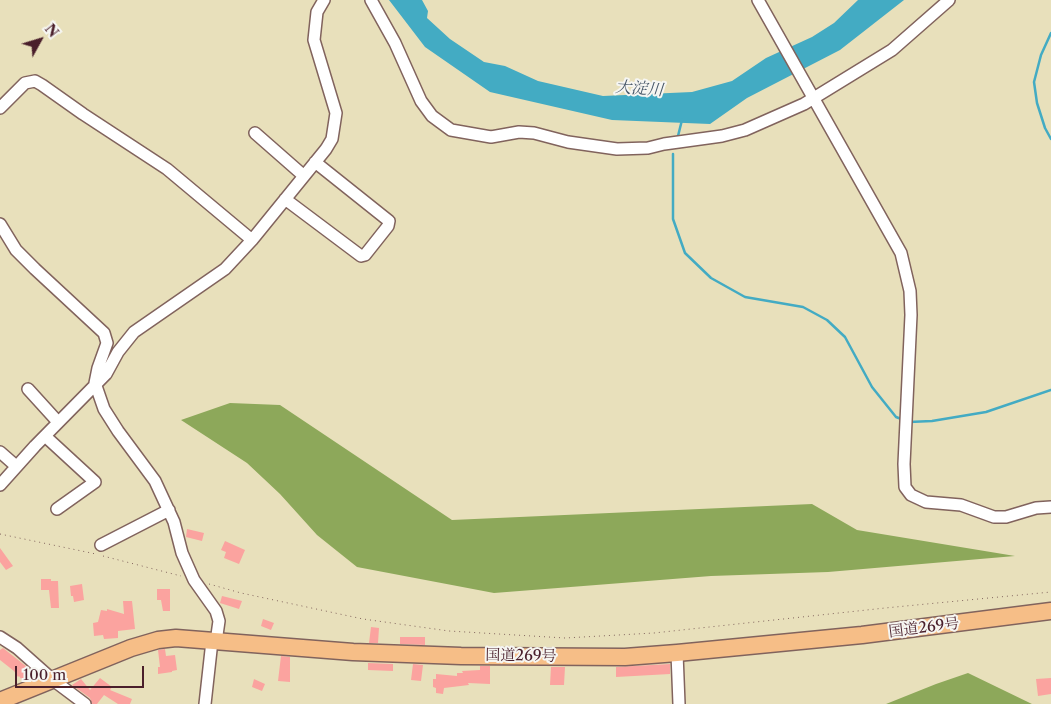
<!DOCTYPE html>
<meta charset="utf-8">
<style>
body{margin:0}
#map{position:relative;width:1051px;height:704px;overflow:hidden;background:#e8e0bb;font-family:"Libre Caslon Text",serif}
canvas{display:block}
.north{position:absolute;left:15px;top:15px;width:50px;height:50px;-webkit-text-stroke:4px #f6f6f2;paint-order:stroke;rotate:51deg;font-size:14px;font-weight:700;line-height:20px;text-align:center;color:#4a1f2b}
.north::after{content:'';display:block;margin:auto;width:18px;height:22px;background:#4a1f2b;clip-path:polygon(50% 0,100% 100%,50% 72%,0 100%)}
.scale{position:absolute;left:15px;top:666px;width:129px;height:22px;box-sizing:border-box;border:2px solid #4a1f2b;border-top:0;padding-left:6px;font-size:15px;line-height:18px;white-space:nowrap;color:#4a1f2b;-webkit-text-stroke:4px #f6f6f2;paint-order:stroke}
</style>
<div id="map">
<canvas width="1051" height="704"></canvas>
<div class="north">N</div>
<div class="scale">100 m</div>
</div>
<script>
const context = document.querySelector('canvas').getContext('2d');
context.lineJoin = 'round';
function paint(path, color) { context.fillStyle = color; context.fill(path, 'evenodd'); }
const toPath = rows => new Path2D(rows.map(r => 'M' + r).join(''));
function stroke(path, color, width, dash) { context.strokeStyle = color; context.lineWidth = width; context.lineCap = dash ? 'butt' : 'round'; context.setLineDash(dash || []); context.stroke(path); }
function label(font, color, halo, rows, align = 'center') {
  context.font = font + ' "Libre Caslon Text","Noto Serif JP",serif'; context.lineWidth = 4; context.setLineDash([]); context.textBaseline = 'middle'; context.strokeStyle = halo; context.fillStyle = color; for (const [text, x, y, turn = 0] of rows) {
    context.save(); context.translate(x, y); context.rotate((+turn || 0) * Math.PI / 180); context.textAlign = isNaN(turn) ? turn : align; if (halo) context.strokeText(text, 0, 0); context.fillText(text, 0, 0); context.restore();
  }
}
paint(toPath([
 [230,403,280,405,452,520,812,504,857,530,1015,556,828,572,711,576,494,593,357,567,317,535,280,494,247,463,181,420],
 [968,673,1032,704,886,704,936,684]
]), '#8da85a');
paint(toPath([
 [389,0,422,0,428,11,427,18,450,39,484,62,505,66,538,81,603,96,692,92,732,81,766,58,812,37,834,23,858,0,904,0,840,50,747,98,710,124,612,120,490,92,425,47]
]), '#43abc3');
stroke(toPath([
 [1051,33,1041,55,1034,82,1037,103,1045,128,1051,139],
 [678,136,682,120],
 [673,154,673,219,685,253,711,278,745,297,803,307,827,320,845,337,872,387,896,417,904,420],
 [909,422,932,421,986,412,1051,390]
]), '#43abc3', 2.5);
paint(toPath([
 [187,529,204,533,202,541,186,537],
 [225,541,245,550,239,564,224,558,226,552,221,550],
 [0,548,13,566,6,570,0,562],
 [41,579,51,579,51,581,58,581,59,608,51,608,49,590,41,590],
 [82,584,84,600,74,602,73,596,71,596,70,586],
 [157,589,170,589,170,611,163,611,161,600,157,600],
 [222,596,242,601,239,609,220,603],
 [123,601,132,601,135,629,118,631,118,638,104,639,103,635,94,636,93,623,98,622,101,610,107,611,107,609,124,614],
 [263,619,274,623,271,630,261,626],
 [371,627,379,628,378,643,369,643],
 [400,637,425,637,425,645,400,644],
 [3,648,27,667,31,674,22,680,19,676,18,677,14,671,0,660,0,650],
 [165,649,166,656,175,655,177,670,172,671,172,672,158,674,158,667,160,667,158,650],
 [281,656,290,657,290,682,278,681],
 [368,663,393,664,393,671,368,670],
 [413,664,423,665,421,681,411,680],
 [670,664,670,674,616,677,616,667],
 [480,666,490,666,490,684,468,683,469,685,444,688,443,694,436,693,436,688,433,687,433,679,436,679,436,674,457,676,457,673,463,673,462,671,480,670],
 [551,667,565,667,564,685,550,685],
 [100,678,112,687,110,690,132,699,130,704,118,704,104,695,97,704,92,704,90,698,72,685,81,679,90,690],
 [1051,678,1051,694,1038,696,1036,679],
 [254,679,265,684,262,691,252,687]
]), '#fba39f');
const minor = toPath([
 [371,0,395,43,421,101,432,116,451,130,491,137,519,132,534,133,568,142,617,149,648,148,664,144,722,136,745,130,804,104,892,50,949,0],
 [758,0,901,253,910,291,911,315,904,464,905,487,911,495,926,502,961,505,994,517,1006,517,1036,508,1051,507],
 [0,108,25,83,35,81,42,85,83,114,167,169,252,240],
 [255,133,304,176],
 [285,199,361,256,365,255,388,226,389,221,315,162],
 [0,224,16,250,35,269,104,333,107,343,98,368,95,383,104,409,118,431,155,481,174,522,182,553,194,580,216,611,219,621,217,635,212,641,205,704],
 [28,389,58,422],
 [45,436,95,482,57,509],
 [0,452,16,466],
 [0,485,35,446,106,374,118,352,134,332,225,269,252,240,326,149,332,139,336,113,314,40,317,12,324,0],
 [101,545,169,510],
 [0,637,17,648,53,680,85,704],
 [677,653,679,704]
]);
const highway = toPath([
 [0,701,131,648,158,640,176,638,353,652,461,656,625,657,677,653,862,635,1051,611]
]);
stroke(minor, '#81635d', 14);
stroke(highway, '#81635d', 19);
stroke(toPath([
 [0,534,96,554],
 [103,556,181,576],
 [209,584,241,593,363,619,449,631,565,638,654,633,885,608,1051,592]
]), '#81635d', 1, [1, 4]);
stroke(minor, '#fff', 11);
stroke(highway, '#f6be87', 16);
label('15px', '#4a1f2b', '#f6f6f2', [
 ["国道269号",924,628,-7],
 ["国道269号",521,656,1]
]);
label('italic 16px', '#475768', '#f6f6f2', [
 ["大淀川",639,89,4]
]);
</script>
